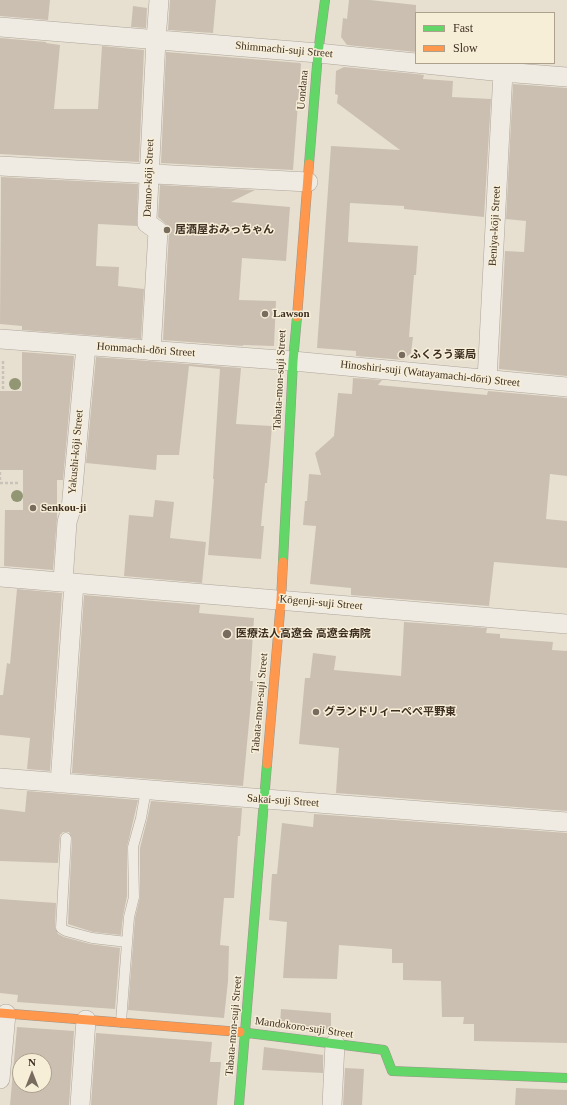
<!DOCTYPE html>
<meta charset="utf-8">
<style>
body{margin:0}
#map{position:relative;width:567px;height:1105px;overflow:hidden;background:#e7e0d1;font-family:"Times New Roman",serif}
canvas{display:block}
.legend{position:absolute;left:415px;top:12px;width:140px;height:52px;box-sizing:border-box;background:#f7eed8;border:1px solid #ada18e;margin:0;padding:5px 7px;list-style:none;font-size:12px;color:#3d2e20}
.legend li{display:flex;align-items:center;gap:8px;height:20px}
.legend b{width:20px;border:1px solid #ada18e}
.north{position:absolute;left:12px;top:1053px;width:40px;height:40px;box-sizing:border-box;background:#f7eed8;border:1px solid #ada18e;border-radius:50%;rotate:0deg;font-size:11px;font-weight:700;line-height:16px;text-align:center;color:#3d2e20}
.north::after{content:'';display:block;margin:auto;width:14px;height:18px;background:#786c5e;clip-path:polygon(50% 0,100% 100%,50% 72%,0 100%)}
</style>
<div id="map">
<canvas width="567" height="1105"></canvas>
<ul class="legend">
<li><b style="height:5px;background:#63d668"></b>Fast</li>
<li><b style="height:5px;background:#ff974d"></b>Slow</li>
</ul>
<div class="north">N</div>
</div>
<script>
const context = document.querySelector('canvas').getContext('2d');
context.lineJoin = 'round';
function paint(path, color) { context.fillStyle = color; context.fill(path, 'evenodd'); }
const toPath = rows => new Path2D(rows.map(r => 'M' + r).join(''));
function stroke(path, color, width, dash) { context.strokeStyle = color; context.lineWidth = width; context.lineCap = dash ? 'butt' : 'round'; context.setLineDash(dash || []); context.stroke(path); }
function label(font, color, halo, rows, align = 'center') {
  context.font = font + ' "Times New Roman","Noto Sans JP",serif'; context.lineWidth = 3; context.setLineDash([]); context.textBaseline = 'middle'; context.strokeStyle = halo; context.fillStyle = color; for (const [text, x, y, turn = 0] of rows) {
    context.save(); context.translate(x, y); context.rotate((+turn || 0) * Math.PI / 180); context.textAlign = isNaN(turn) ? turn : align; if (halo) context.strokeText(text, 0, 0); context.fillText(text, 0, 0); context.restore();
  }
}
paint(toPath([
 [0,0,50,0,48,20,0,16],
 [170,0,216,0,213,33,168,30],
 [349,0,370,0,416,5,416,52,347,45,341,37,343,18,347,19],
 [133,6,147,8,146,28,131,27],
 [0,38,46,42,46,43,60,45,54,109,98,109,102,46,144,50,139,162,0,154],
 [166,52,300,63,301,64,293,170,161,163],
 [344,67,416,74,424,75,423,79,453,81,452,97,491,99,484,217,404,209,404,206,350,203,348,242,418,246,416,275,414,275,409,337,413,337,411,353,403,360,356,356,356,351,317,348,331,146,400,150,337,103,338,95,335,94,336,71],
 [513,84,567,88,567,376,499,369,505,251,524,252,526,221,506,219],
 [1,177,138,184,137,226,98,224,96,266,119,267,118,286,144,289,141,339,22,330,22,326,0,324],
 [160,185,255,190,231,202,290,207,286,261,242,258,239,300,276,301,274,346,243,345,243,346,163,340,169,232,168,226,158,217],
 [22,352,74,356,63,480,57,480,57,518,53,570,4,566,5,510,23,510,23,470,0,470,0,391,22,391],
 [96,357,241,368,236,424,272,426,269,463,267,483,265,483,261,526,264,526,261,559,208,555,214,479,213,479,220,369,189,366,179,455,157,455,156,470,86,463],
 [353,378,382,380,378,385,487,395,488,391,567,398,567,476,550,474,546,519,567,521,567,568,494,562,489,606,351,595,351,588,310,584,316,526,303,525,305,501,307,501,309,474,321,475,315,453,334,436,338,393,352,394],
 [155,500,174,502,170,538,206,542,202,583,124,576,129,515,153,517],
 [17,589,62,593,50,771,27,769,30,738,0,735,0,695,3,695,7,663,10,664],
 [84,595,200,605,199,613,254,618,250,681,253,681,243,786,72,773],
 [404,622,487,628,486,633,500,634,500,638,553,642,552,650,567,651,567,811,336,793,339,748,299,744,305,678,310,678,313,653,336,656,334,670,401,676],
 [27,791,138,800,127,847,127,896,123,916,121,935,93,932,68,924,72,838,69,832,63,832,60,835,58,863,0,861,0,809,25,812],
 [151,801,242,808,240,836,238,836,234,898,224,898,220,945,229,946,228,981,224,1018,128,1010,135,918,140,897,140,848,147,820],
 [314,814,567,833,567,1043,474,1041,474,1024,463,1024,464,1017,442,1017,441,981,403,980,403,963,392,963,392,949,339,945,337,979,283,978,287,922,269,920,272,874,277,874,282,823,313,827],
 [0,899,56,903,55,928,58,934,64,937,90,944,120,948,115,1009,17,1002,18,995,0,993],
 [281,1009,331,1013,331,1030,280,1024],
 [17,1027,74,1031,69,1105,10,1105],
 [20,1061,44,1061,44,1085,20,1085],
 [96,1033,212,1042,210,1062,221,1062,217,1105,91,1105],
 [264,1047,323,1055,323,1073,262,1070],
 [345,1068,364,1069,362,1105,343,1105],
 [516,1088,567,1090,567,1105,515,1105]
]), '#cbbfb2');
const lane = toPath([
 [66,838,61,928,66,931,92,938,127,942],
 [121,1022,129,917,134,897,133,847,141,818,146,790]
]);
const street = toPath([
 [0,27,318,53,503,72,567,77],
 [0,166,308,182],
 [0,339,293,361,567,387],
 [151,351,158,231,147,223,147,219,156,40,159,0],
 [487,380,503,72],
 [0,577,567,624],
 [63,582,67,522,71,509,86,346],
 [0,778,265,799,567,822],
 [60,783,74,583],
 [0,1079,6,1014],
 [80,1105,86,1020],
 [332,1105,335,1044]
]);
const fast = toPath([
 [309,164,318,53,325,0],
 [283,562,293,361,297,317],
 [240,1032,384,1050,392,1071,567,1078],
 [239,1105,267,764]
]);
const slow = toPath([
 [297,317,309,164],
 [267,764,281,600,283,562],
 [0,1013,240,1032]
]);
stroke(lane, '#ada599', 11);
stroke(street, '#ada599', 20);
stroke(fast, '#9c958a', 10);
stroke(slow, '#9c958a', 10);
stroke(toPath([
 [3,361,3,389],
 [0,472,0,483],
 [0,483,19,483]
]), '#c8c2b9', 2.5, [3, 2]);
stroke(lane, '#efebe3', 10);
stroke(street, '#efebe3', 19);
stroke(fast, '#63d668', 9);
stroke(slow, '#ff974d', 9);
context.fillStyle = '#929673';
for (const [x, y] of [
 [15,384],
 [17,496]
]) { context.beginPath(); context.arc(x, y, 6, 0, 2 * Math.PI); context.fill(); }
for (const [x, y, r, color] of [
 [167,230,4,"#786c5e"],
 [265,314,4,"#786c5e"],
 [402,355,4,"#786c5e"],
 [33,508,4,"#786c5e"],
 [227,634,5,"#786c5e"],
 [316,712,4,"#786c5e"]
]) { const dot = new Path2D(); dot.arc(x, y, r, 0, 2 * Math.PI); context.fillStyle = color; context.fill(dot); stroke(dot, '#f7eed8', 1.5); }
label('11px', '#3d2e20', '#f7eed8', [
 ["Shimmachi-suji Street",284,50,5],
 ["Uondana",303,90,-85],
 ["Danno-kōji Street",149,178,-88],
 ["Beniya-kōji Street",495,226,-87],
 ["Hommachi-dōri Street",146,350,4],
 ["Hinoshiri-suji (Watayamachi-dōri) Street",430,374,6],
 ["Tabata-mon-suji Street",280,380,-87],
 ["Yakushi-kōji Street",76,452,-85],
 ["Kōgenji-suji Street",321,603,5],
 ["Tabata-mon-suji Street",260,703,-85],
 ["Sakai-suji Street",283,801,4],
 ["Tabata-mon-suji Street",234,1026,-85],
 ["Mandokoro-suji Street",304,1028,8]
]);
label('bold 11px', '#3d2e20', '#f7eed8', [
 ["居酒屋おみっちゃん",175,230],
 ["Lawson",273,314],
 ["ふくろう薬局",410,355],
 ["Senkou-ji",41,508],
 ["医療法人高遼会 高遼会病院",236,634],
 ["グランドリィーぺぺ平野東",324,712]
], 'left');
</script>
